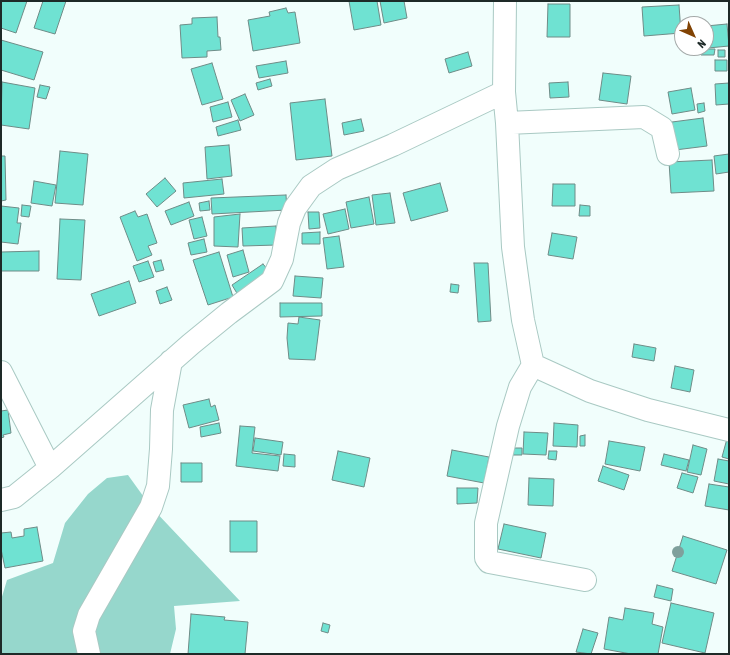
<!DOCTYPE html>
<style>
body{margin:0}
#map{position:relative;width:730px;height:655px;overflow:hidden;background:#f1fefc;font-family:"Asap Condensed",sans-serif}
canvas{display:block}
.frame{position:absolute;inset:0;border:2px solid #1e2a28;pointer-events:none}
.north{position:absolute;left:674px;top:16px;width:40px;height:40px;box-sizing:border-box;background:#fff;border:1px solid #a5aaa9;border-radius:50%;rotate:135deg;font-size:11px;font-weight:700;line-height:16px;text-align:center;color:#1e2a28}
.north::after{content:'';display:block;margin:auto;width:14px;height:18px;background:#814304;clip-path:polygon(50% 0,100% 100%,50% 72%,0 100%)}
</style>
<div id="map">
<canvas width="730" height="655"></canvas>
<div class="frame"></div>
<div class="north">N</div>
</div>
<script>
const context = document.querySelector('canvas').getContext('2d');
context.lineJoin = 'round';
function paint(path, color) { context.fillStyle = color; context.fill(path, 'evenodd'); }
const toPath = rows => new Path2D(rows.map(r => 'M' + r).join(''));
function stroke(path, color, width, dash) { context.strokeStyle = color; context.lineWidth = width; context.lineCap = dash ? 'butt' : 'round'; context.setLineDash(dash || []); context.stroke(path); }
paint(toPath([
 [128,475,151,507,240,601,174,606,176,629,170,654,1,654,1,600,7,580,53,563,65,523,88,494,107,478]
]), '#96d7cc');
const building = toPath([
 [1,1,27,1,16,33,1,28,1,1],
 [43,1,66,1,55,34,34,28,43,1],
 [349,1,377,1,381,25,354,30,349,1],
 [380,1,404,1,407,18,384,23,380,1],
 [548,4,570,4,570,37,547,37,548,4],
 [679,5,681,33,644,36,642,7,679,5],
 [286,8,288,13,295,12,300,43,253,51,248,20,270,16,269,12,286,8],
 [217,17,218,37,220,37,221,50,207,51,207,57,182,58,180,25,192,24,192,18,217,17],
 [727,24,729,46,708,48,706,26,727,24],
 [1,40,43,52,34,80,1,70,1,40],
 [701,49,715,49,714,55,701,55,701,49],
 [718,50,725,50,725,57,718,57,718,50],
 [468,52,472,66,449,73,445,59,468,52],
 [715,60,727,60,727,71,715,71,715,60],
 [286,61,288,73,259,78,256,66,286,61],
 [212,63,223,99,202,105,191,69,212,63],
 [603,73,631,76,627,104,599,100,603,73],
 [270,79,272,86,258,90,256,83,270,79],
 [2,82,35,88,29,129,1,125,2,82],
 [568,82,569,97,550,98,549,83,568,82],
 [729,83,729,104,716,105,715,84,729,83],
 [40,85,50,87,46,99,37,97,40,85],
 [691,88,695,110,672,114,668,92,691,88],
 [245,94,254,115,240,121,231,100,245,94],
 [325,99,332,156,296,160,290,103,325,99],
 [228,102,232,117,213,122,210,107,228,102],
 [704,103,705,111,698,113,697,104,704,103],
 [703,118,707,146,675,150,672,122,703,118],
 [361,119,364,131,344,135,342,123,361,119],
 [238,120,241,130,218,136,216,127,238,120],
 [229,145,232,176,207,179,205,147,229,145],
 [60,151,88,154,83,205,55,203,60,151],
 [729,154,729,172,716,174,714,156,729,154],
 [1,156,5,156,6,200,1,201,1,156],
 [712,160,714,191,671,193,669,162,712,160],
 [165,178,176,191,157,207,146,194,165,178],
 [222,179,224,194,184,198,183,183,222,179],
 [34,181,56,185,52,206,31,203,34,181],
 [440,183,448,211,411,221,403,193,440,183],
 [553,184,575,184,575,206,552,206,553,184],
 [390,193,395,223,376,225,372,195,390,193],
 [286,195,287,210,212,214,211,198,286,195],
 [369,197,374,224,351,228,346,202,369,197],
 [209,201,210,210,200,211,199,203,209,201],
 [189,202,194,216,171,225,165,211,189,202],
 [22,205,31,206,29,217,21,216,22,205],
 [580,205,590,206,590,216,579,216,580,205],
 [1,206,19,208,17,223,21,223,18,244,1,242,1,206],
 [345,209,349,229,328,234,323,214,345,209],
 [135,211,138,217,147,214,157,243,148,246,152,255,137,261,120,217,135,211],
 [308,212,319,212,320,228,309,229,308,212],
 [240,214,238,247,214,246,214,217,240,214],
 [202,217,207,236,194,239,189,220,202,217],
 [60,219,85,220,81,280,57,279,60,219],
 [276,226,277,245,243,246,242,228,276,226],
 [320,232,320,244,302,244,302,233,320,232],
 [552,233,577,237,573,259,548,255,552,233],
 [339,236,344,267,327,269,323,238,339,236],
 [204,239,207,252,191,255,188,243,204,239],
 [243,250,249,272,233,277,227,255,243,250],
 [39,251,39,271,1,271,1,252,39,251],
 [219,252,233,297,208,305,193,260,219,252],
 [161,260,164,270,156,272,153,262,161,260],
 [148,261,154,277,139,282,133,266,148,261],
 [474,263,488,263,491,321,478,322,474,263],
 [263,264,269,271,238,295,232,285,263,264],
 [295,276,323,278,321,298,293,296,295,276],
 [129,281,136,303,99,316,91,294,129,281],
 [451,284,459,285,458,293,450,292,451,284],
 [167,287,172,300,160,304,156,291,167,287],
 [280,303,322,303,322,316,280,317,280,303],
 [299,317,320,320,315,360,289,359,287,338,288,323,298,324,299,317],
 [634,344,656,348,654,361,632,357,634,344],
 [675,366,694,370,690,392,671,388,675,366],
 [209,399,211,407,215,405,219,420,189,428,183,405,209,399],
 [8,410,11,433,3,435,4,437,1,438,1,411,8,410],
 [219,423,221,433,201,437,200,427,219,423],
 [554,423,578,425,577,447,553,446,554,423],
 [240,426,255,427,252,453,280,456,278,471,236,466,240,426],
 [524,432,548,433,546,455,523,454,524,432],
 [585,435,585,446,580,446,580,436,585,435],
 [728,435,729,436,729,459,722,457,728,435],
 [255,438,283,442,281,455,253,451,255,438],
 [609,441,645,447,640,471,605,464,609,441],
 [693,445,707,449,701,475,687,472,693,445],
 [512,448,522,448,522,455,512,455,512,448],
 [452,450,489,457,484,483,447,476,452,450],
 [338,451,370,458,364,487,332,480,338,451],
 [549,451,557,451,556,460,548,459,549,451],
 [284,454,295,455,295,467,283,466,284,454],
 [664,454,689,460,686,471,661,465,664,454],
 [718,459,729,461,729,484,714,481,718,459],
 [181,463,202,463,202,482,181,482,181,463],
 [603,466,629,475,624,490,598,481,603,466],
 [682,473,698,477,693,493,677,488,682,473],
 [529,478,554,479,553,506,528,505,529,478],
 [709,484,729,487,729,510,705,506,709,484],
 [457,488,478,488,477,503,457,504,457,488],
 [230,521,257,521,257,552,230,552,230,521],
 [504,524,546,533,541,558,498,549,504,524],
 [37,527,43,561,5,568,1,549,1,533,11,532,12,538,24,536,24,529,37,527],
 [683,536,727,550,716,584,672,571,683,536],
 [657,585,673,589,671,601,654,597,657,585],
 [671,603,714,613,705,653,662,643,671,603],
 [625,608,654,613,652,624,663,627,658,654,631,654,604,649,609,617,623,620,625,608],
 [191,614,225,617,224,620,248,622,245,654,188,654,191,614],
 [323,623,330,625,328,633,321,631,323,623],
 [583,629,598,633,591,654,576,652,583,629]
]);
paint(building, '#6fe2d2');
stroke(building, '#6e8c87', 1);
const minor = toPath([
 [505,1,504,92,507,123,513,247,523,320,533,365],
 [507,123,644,117,662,128,668,154],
 [1,372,50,468,14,497,1,500],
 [50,468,191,344,229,313,272,281,282,259,289,223,295,208,311,186,337,169,393,145,504,92],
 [585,580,489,562,486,558,486,523,508,426,520,387,533,365,590,391,648,410,729,430],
 [89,654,84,631,89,615,151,507,158,486,161,449,162,410,171,361]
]);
stroke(minor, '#a9c9c3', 24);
stroke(minor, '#fff', 22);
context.fillStyle = '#7fa09c';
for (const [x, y] of [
 [678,552]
]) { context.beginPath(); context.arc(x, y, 6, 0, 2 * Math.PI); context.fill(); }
</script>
